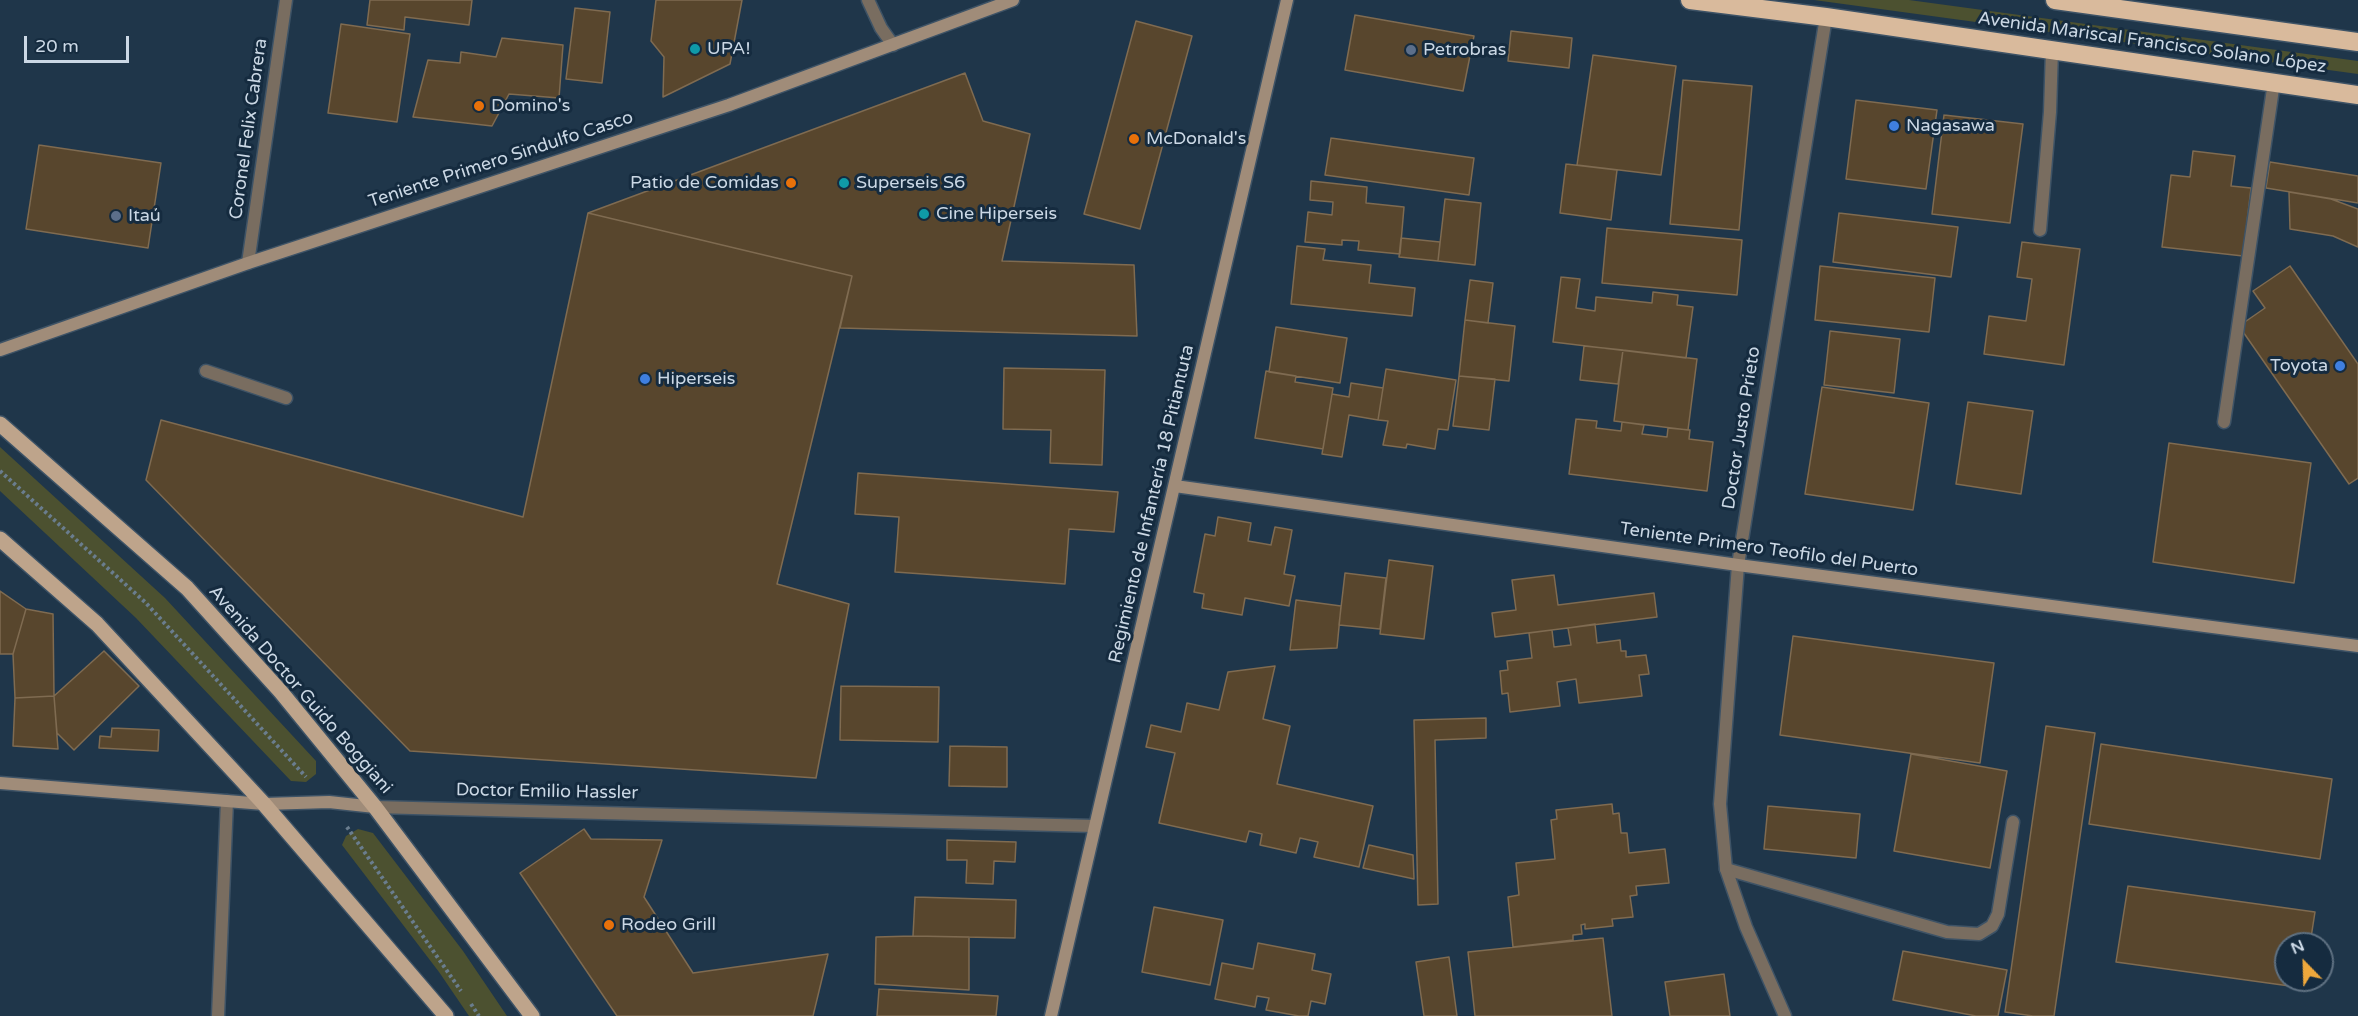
<!DOCTYPE html>
<meta charset="utf-8">
<style>
body{margin:0}
#map{position:relative;width:2358px;height:1016px;overflow:hidden;background:#1f364a;font-family:"Varela Round",sans-serif}
canvas{display:block}
.north{position:absolute;left:2274px;top:932px;width:60px;height:60px;box-sizing:border-box;background:#152b3f;border:2px solid #5e7081;border-radius:50%;rotate:337deg;font-size:16px;font-weight:700;line-height:24px;text-align:center;color:#cbd8e5}
.north::after{content:'';display:block;margin:auto;width:21px;height:27px;background:#eea83c;clip-path:polygon(50% 0,100% 100%,50% 72%,0 100%)}
.scale{position:absolute;left:24px;top:36px;width:105px;height:27px;box-sizing:border-box;border:3px solid #cbd8e5;border-top:0;padding-left:8px;font-size:18px;line-height:21px;white-space:nowrap;color:#cbd8e5;-webkit-text-stroke:4px #152b3f;paint-order:stroke}
</style>
<div id="map">
<canvas width="2358" height="1016"></canvas>
<div class="north">N</div>
<div class="scale">20 m</div>
</div>
<script>
const context = document.querySelector('canvas').getContext('2d');
context.lineJoin = 'round';
function paint(path, color) { context.fillStyle = color; context.fill(path, 'evenodd'); }
const toPath = rows => new Path2D(rows.map(r => 'M' + r).join(''));
function stroke(path, color, width, dash) { context.strokeStyle = color; context.lineWidth = width; context.lineCap = dash ? 'butt' : 'round'; context.setLineDash(dash || []); context.stroke(path); }
function label(font, color, halo, rows, align = 'center') {
  context.font = font + ' "Varela Round",sans-serif'; context.lineWidth = 6; context.setLineDash([]); context.textBaseline = 'middle'; context.strokeStyle = halo; context.fillStyle = color; for (const [text, x, y, turn = 0] of rows) {
    context.save(); context.translate(x, y); context.rotate((+turn || 0) * Math.PI / 180); context.textAlign = isNaN(turn) ? turn : align; if (halo) context.strokeText(text, 0, 0); context.fillText(text, 0, 0); context.restore();
  }
}
paint(toPath([
 [1814,0,1909,0,2358,61,2358,74],
 [0,447,165,598,316,761,316,774,306,782,291,781,136,618,0,491],
 [358,829,373,833,463,951,507,1016,469,1016,439,972,342,845,346,836]
]), '#4c5130');
const building = toPath([
 [370,0,472,0,469,25,405,17,404,30,367,25,370,0],
 [656,0,742,0,730,64,663,97,664,57,651,41,656,0],
 [575,8,610,12,602,83,566,79,575,8],
 [1355,15,1474,36,1463,91,1345,70,1355,15],
 [1136,21,1192,36,1140,229,1084,214,1136,21],
 [341,24,410,34,397,122,328,113,341,24],
 [1511,31,1572,38,1569,68,1508,61,1511,31],
 [502,38,563,45,559,98,509,94,492,126,413,117,428,60,460,63,461,52,496,57,502,38],
 [1593,55,1676,66,1661,175,1577,165,1593,55],
 [965,73,983,121,1030,134,1002,261,1134,265,1137,336,840,328,852,276,588,213,965,73],
 [1683,80,1752,86,1739,230,1670,224,1683,80],
 [1856,100,1937,110,1926,189,1846,179,1856,100],
 [1944,115,2023,124,2010,223,1932,214,1944,115],
 [1331,138,1474,158,1469,195,1325,175,1331,138],
 [39,145,161,163,148,248,26,229,39,145],
 [2193,151,2235,156,2231,186,2251,188,2243,256,2162,247,2171,175,2190,177,2193,151],
 [2270,162,2358,176,2358,203,2266,188,2270,162],
 [1566,164,1617,170,1611,220,1560,213,1566,164],
 [1311,181,1367,187,1366,203,1404,207,1400,254,1358,250,1359,241,1342,240,1342,245,1305,242,1308,212,1332,215,1333,202,1310,200,1311,181],
 [2289,192,2331,199,2358,209,2358,247,2333,236,2290,229,2289,192],
 [1445,199,1481,203,1475,265,1438,261,1445,199],
 [588,213,852,276,777,584,849,604,816,778,410,751,146,480,161,420,523,517,588,213],
 [1839,213,1958,227,1951,277,1833,262,1839,213],
 [1607,228,1742,240,1737,295,1602,283,1607,228],
 [1401,238,1440,242,1438,261,1399,257,1401,238],
 [2022,242,2080,249,2064,365,1984,354,1989,316,2026,321,2032,279,2017,277,2022,242],
 [1297,246,1325,249,1323,260,1371,265,1369,283,1415,288,1412,316,1291,304,1297,246],
 [1820,266,1935,278,1929,332,1815,320,1820,266],
 [2290,266,2358,364,2358,478,2349,484,2239,326,2265,308,2253,291,2290,266],
 [1561,277,1580,279,1576,308,1595,311,1596,297,1652,303,1653,292,1678,295,1677,305,1693,307,1686,358,1553,342,1561,277],
 [1470,280,1493,283,1488,323,1465,320,1470,280],
 [1465,320,1515,326,1509,381,1459,376,1465,320],
 [1276,327,1347,338,1340,383,1269,372,1276,327],
 [1830,331,1900,339,1894,393,1824,385,1830,331],
 [1584,346,1623,350,1618,384,1580,380,1584,346],
 [1623,350,1697,359,1688,430,1614,421,1623,350],
 [1004,368,1105,370,1102,465,1050,463,1051,430,1003,429,1004,368],
 [1386,369,1456,380,1448,430,1438,429,1435,449,1407,444,1406,448,1383,445,1388,421,1378,420,1386,369],
 [1266,371,1296,376,1295,382,1333,388,1323,449,1255,438,1266,371],
 [1459,376,1495,379,1489,430,1453,426,1459,376],
 [1351,383,1383,388,1378,420,1349,415,1342,457,1322,454,1332,394,1349,397,1351,383],
 [1822,387,1929,403,1913,510,1805,494,1822,387],
 [1968,402,2033,411,2021,494,1956,484,1968,402],
 [1576,419,1597,421,1596,428,1621,431,1622,422,1644,425,1642,434,1667,437,1668,428,1690,430,1689,439,1713,442,1707,491,1569,474,1576,419],
 [2169,443,2311,463,2294,583,2153,562,2169,443],
 [858,473,1118,492,1114,532,1069,529,1065,584,895,572,899,517,855,514,858,473],
 [1218,517,1251,523,1248,541,1271,545,1275,527,1292,530,1284,574,1295,576,1289,606,1245,598,1242,615,1202,608,1204,594,1194,592,1205,534,1215,536,1218,517],
 [1389,560,1433,566,1424,639,1380,634,1389,560],
 [1345,573,1386,578,1380,629,1339,625,1345,573],
 [1554,575,1558,605,1654,593,1657,617,1495,637,1492,613,1516,610,1512,580,1554,575],
 [0,591,26,609,13,654,0,654,0,591],
 [1296,600,1341,606,1337,648,1290,650,1296,600],
 [26,609,53,614,54,696,15,698,13,654,26,609],
 [1595,624,1597,643,1620,640,1621,651,1626,651,1626,657,1646,655,1649,674,1639,675,1642,696,1579,703,1576,679,1557,682,1560,706,1510,712,1508,693,1502,694,1500,671,1508,670,1507,661,1532,658,1529,633,1552,630,1554,647,1571,645,1568,628,1595,624],
 [1793,636,1994,663,1980,763,1780,735,1793,636],
 [104,651,139,686,74,750,57,733,54,696,104,651],
 [1275,666,1263,719,1290,726,1277,784,1373,806,1359,867,1314,857,1318,842,1300,838,1296,853,1260,845,1262,834,1249,831,1246,842,1159,823,1175,753,1146,747,1151,725,1181,732,1187,703,1219,710,1228,672,1275,666],
 [841,686,939,687,938,742,840,740,841,686],
 [54,696,58,749,13,746,15,698,54,696],
 [1486,718,1486,738,1435,740,1438,904,1418,905,1414,720,1486,718],
 [2046,726,2095,733,2054,1016,2033,1016,2005,1012,2046,726],
 [112,728,159,730,158,751,99,748,100,736,111,737,112,728],
 [2101,744,2332,779,2320,859,2089,824,2101,744],
 [950,746,1007,747,1007,787,949,786,950,746],
 [1911,754,2007,771,1990,868,1894,851,1911,754],
 [1612,804,1613,814,1619,813,1621,833,1627,833,1629,853,1665,849,1669,883,1636,886,1637,895,1630,896,1633,917,1612,919,1613,926,1585,929,1585,924,1581,925,1582,934,1573,935,1573,940,1513,947,1508,897,1519,895,1516,863,1555,859,1551,820,1557,819,1556,810,1612,804],
 [1768,806,1860,814,1856,858,1764,849,1768,806],
 [584,829,591,839,662,840,644,897,693,973,828,954,813,1016,617,1016,520,873,584,829],
 [947,840,1016,842,1015,862,994,861,993,884,966,883,967,860,947,860,947,840],
 [1369,845,1413,855,1414,879,1363,868,1369,845],
 [2128,886,2315,912,2310,944,2286,944,2286,980,2305,980,2304,988,2116,962,2128,886],
 [915,897,1016,900,1015,938,913,936,915,897],
 [1154,907,1223,920,1210,985,1142,972,1154,907],
 [913,936,969,937,969,990,875,984,876,937,913,936],
 [1603,938,1612,1016,1475,1016,1468,952,1603,938],
 [1258,943,1315,954,1312,970,1331,974,1325,1004,1311,1001,1308,1016,1299,1016,1266,1010,1269,998,1257,996,1255,1007,1215,999,1222,963,1253,969,1258,943],
 [1903,951,2007,970,1998,1016,1976,1016,1893,1000,1903,951],
 [1449,957,1457,1016,1424,1016,1416,962,1449,957],
 [1724,974,1730,1016,1670,1016,1665,982,1724,974],
 [879,989,998,996,996,1016,877,1016,879,989]
]);
paint(building, '#58462d');
stroke(building, '#7f6b51', 1.5);
const lane = toPath([
 [868,0,881,28,893,45],
 [2040,230,2050,112,2052,50],
 [206,371,286,398],
 [2224,422,2274,82],
 [375,807,1094,826],
 [1726,869,1947,932,1979,934,1992,926,1998,914,2013,822],
 [218,1016,227,801]
]);
const street = toPath([
 [248,263,286,0],
 [1785,1016,1746,927,1726,869,1720,804,1738,565,1826,17]
]);
const secondary = toPath([
 [0,350,248,263,729,105,1013,0],
 [1175,486,1738,565,2358,646],
 [0,783,264,804,329,802,375,807],
 [1051,1016,1287,0]
]);
const primary = toPath([
 [0,424,187,588,281,692,375,807,532,1016],
 [0,539,97,624,264,804,446,1016]
]);
const highway = toPath([
 [1690,0,1826,17,2358,95],
 [2055,0,2358,42]
]);
stroke(lane, '#3e5366', 15);
stroke(street, '#3e5366', 15);
stroke(secondary, '#3e5366', 15);
stroke(primary, '#3e5366', 18);
stroke(highway, '#3e5366', 21);
stroke(toPath([
 [0,471,145,602,306,777],
 [347,827,461,991],
 [471,1004,479,1016]
]), '#6a7d8e', 4, [3, 3]);
stroke(lane, '#796d60', 12);
stroke(street, '#796d60', 12);
stroke(secondary, '#a08c79', 12);
stroke(primary, '#bea48b', 15);
stroke(highway, '#d9ba9c', 18);
for (const [x, y, r, color] of [
 [695,49,6,"#0f9aa8"],
 [1411,50,6,"#5c6f8a"],
 [479,106,6,"#e8710a"],
 [1894,126,6,"#3f7fe0"],
 [1134,139,6,"#e8710a"],
 [791,183,6,"#e8710a"],
 [844,183,6,"#0f9aa8"],
 [924,214,6,"#0f9aa8"],
 [116,216,6,"#5c6f8a"],
 [2340,366,6,"#3f7fe0"],
 [645,379,6,"#3f7fe0"],
 [609,925,6,"#e8710a"]
]) { const dot = new Path2D(); dot.arc(x, y, r, 0, 2 * Math.PI); context.fillStyle = color; context.fill(dot); stroke(dot, '#152b3f', 2); }
label('18px', '#cbd8e5', '#152b3f', [
 ["Avenida Mariscal Francisco Solano López",2152,43,8],
 ["Coronel Felix Cabrera",249,129,-82],
 ["Teniente Primero Sindulfo Casco",501,160,-18],
 ["Doctor Justo Prieto",1742,428,-81],
 ["Regimiento de Infantería 18 Pitiantuta",1152,504,-77],
 ["Teniente Primero Teofilo del Puerto",1769,550,8],
 ["Avenida Doctor Guido Boggiani",300,690,49],
 ["Doctor Emilio Hassler",547,792,1]
]);
label('18px', '#cbd8e5', '#152b3f', [
 ["UPA!",707,49],
 ["Petrobras",1423,50],
 ["Domino's",491,106],
 ["Nagasawa",1906,126],
 ["McDonald's",1146,139],
 ["Patio de Comidas",779,183,"right"],
 ["Superseis S6",856,183],
 ["Cine Hiperseis",936,214],
 ["Itaú",128,216],
 ["Toyota",2328,366,"right"],
 ["Hiperseis",657,379],
 ["Rodeo Grill",621,925]
], 'left');
</script>
